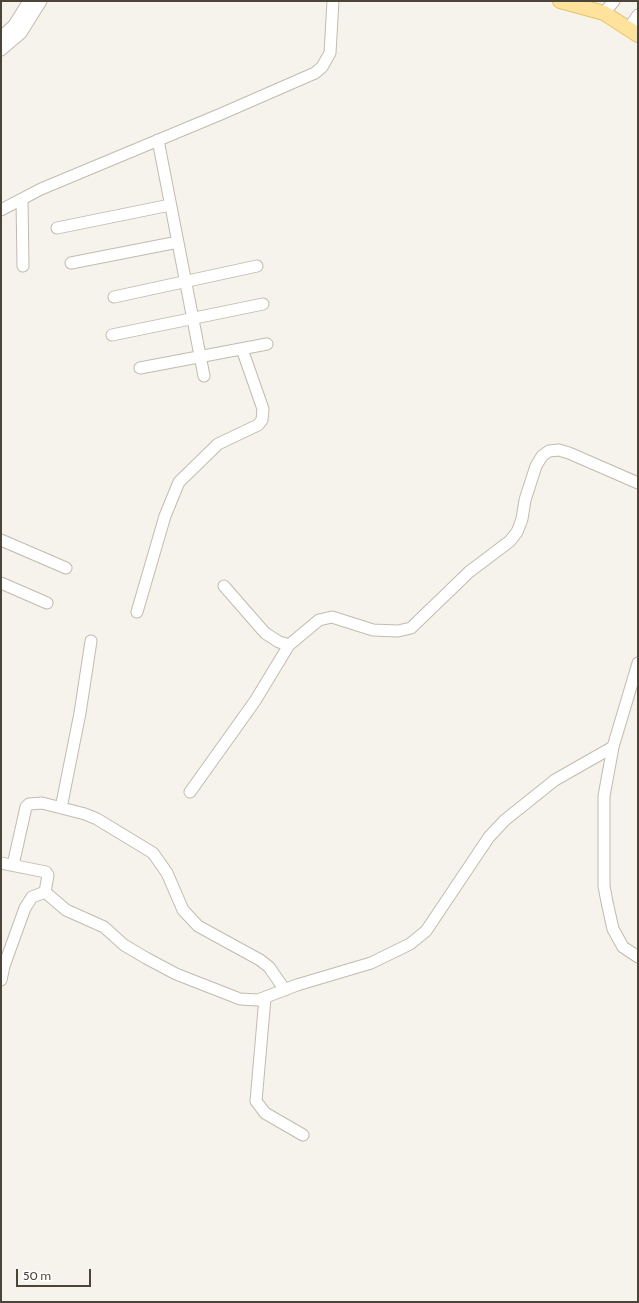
<!DOCTYPE html>
<style>
body{margin:0}
#map{position:relative;width:639px;height:1303px;overflow:hidden;background:#f6f3ec;font-family:Cabin,sans-serif}
canvas{display:block}
.frame{position:absolute;inset:0;border:2px solid #4b4439;pointer-events:none}
.scale{position:absolute;left:16px;top:1269px;width:75px;height:18px;box-sizing:border-box;border:2px solid #4b4439;border-top:0;padding-left:5px;font-size:12px;line-height:14px;white-space:nowrap;color:#4b4439;-webkit-text-stroke:3px #fff;paint-order:stroke}
</style>
<div id="map">
<canvas width="639" height="1303"></canvas>
<div class="frame"></div>
<div class="scale">50 m</div>
</div>
<script>
const context = document.querySelector('canvas').getContext('2d');
context.lineJoin = 'round';
const toPath = rows => new Path2D(rows.map(r => 'M' + r).join(''));
function stroke(path, color, width, dash) { context.strokeStyle = color; context.lineWidth = width; context.lineCap = dash ? 'butt' : 'round'; context.setLineDash(dash || []); context.stroke(path); }
const minor = toPath([
 [604,13,614,1],
 [628,29,638,15],
 [1,37,14,25,29,1],
 [1,50,21,33,41,1],
 [158,140,204,376],
 [22,199,23,266],
 [1,210,41,189,221,114,315,73,322,67,330,53,333,1],
 [57,228,170,205],
 [71,263,178,242],
 [114,297,257,266],
 [112,335,263,304],
 [140,368,267,344],
 [1,540,66,568],
 [1,583,47,603],
 [224,586,265,633,279,642,289,645,319,620,332,617,373,630,398,631,411,628,469,572,510,541,517,532,522,519,525,500,536,466,542,456,549,451,559,450,569,453,638,483],
 [137,612,165,516,179,482,218,444,258,425,262,420,263,409,242,349],
 [638,663,613,747,604,796,604,886,607,902,613,929,623,947,638,957],
 [190,792,255,701,289,645],
 [61,808,80,713,91,641],
 [1,863,46,872,48,875,45,892,66,910,104,927,124,945,146,958,176,974,240,999,258,1000,297,985,371,963,410,944,426,931,489,837,505,820,555,780,613,747],
 [13,865,26,807,29,804,42,803,85,814,97,819,153,853,167,873,183,910,198,926,260,960,269,967,285,990],
 [1,968,4,966,25,908,32,897,45,892],
 [1,980,4,966],
 [265,998,256,1101,265,1113,303,1135]
]);
const major = toPath([
 [560,1,604,13,638,35]
]);
stroke(minor, '#c2bbae', 13);
stroke(major, '#e6c16a', 16);
stroke(minor, '#fff', 11);
stroke(major, '#ffe39c', 14);
</script>
